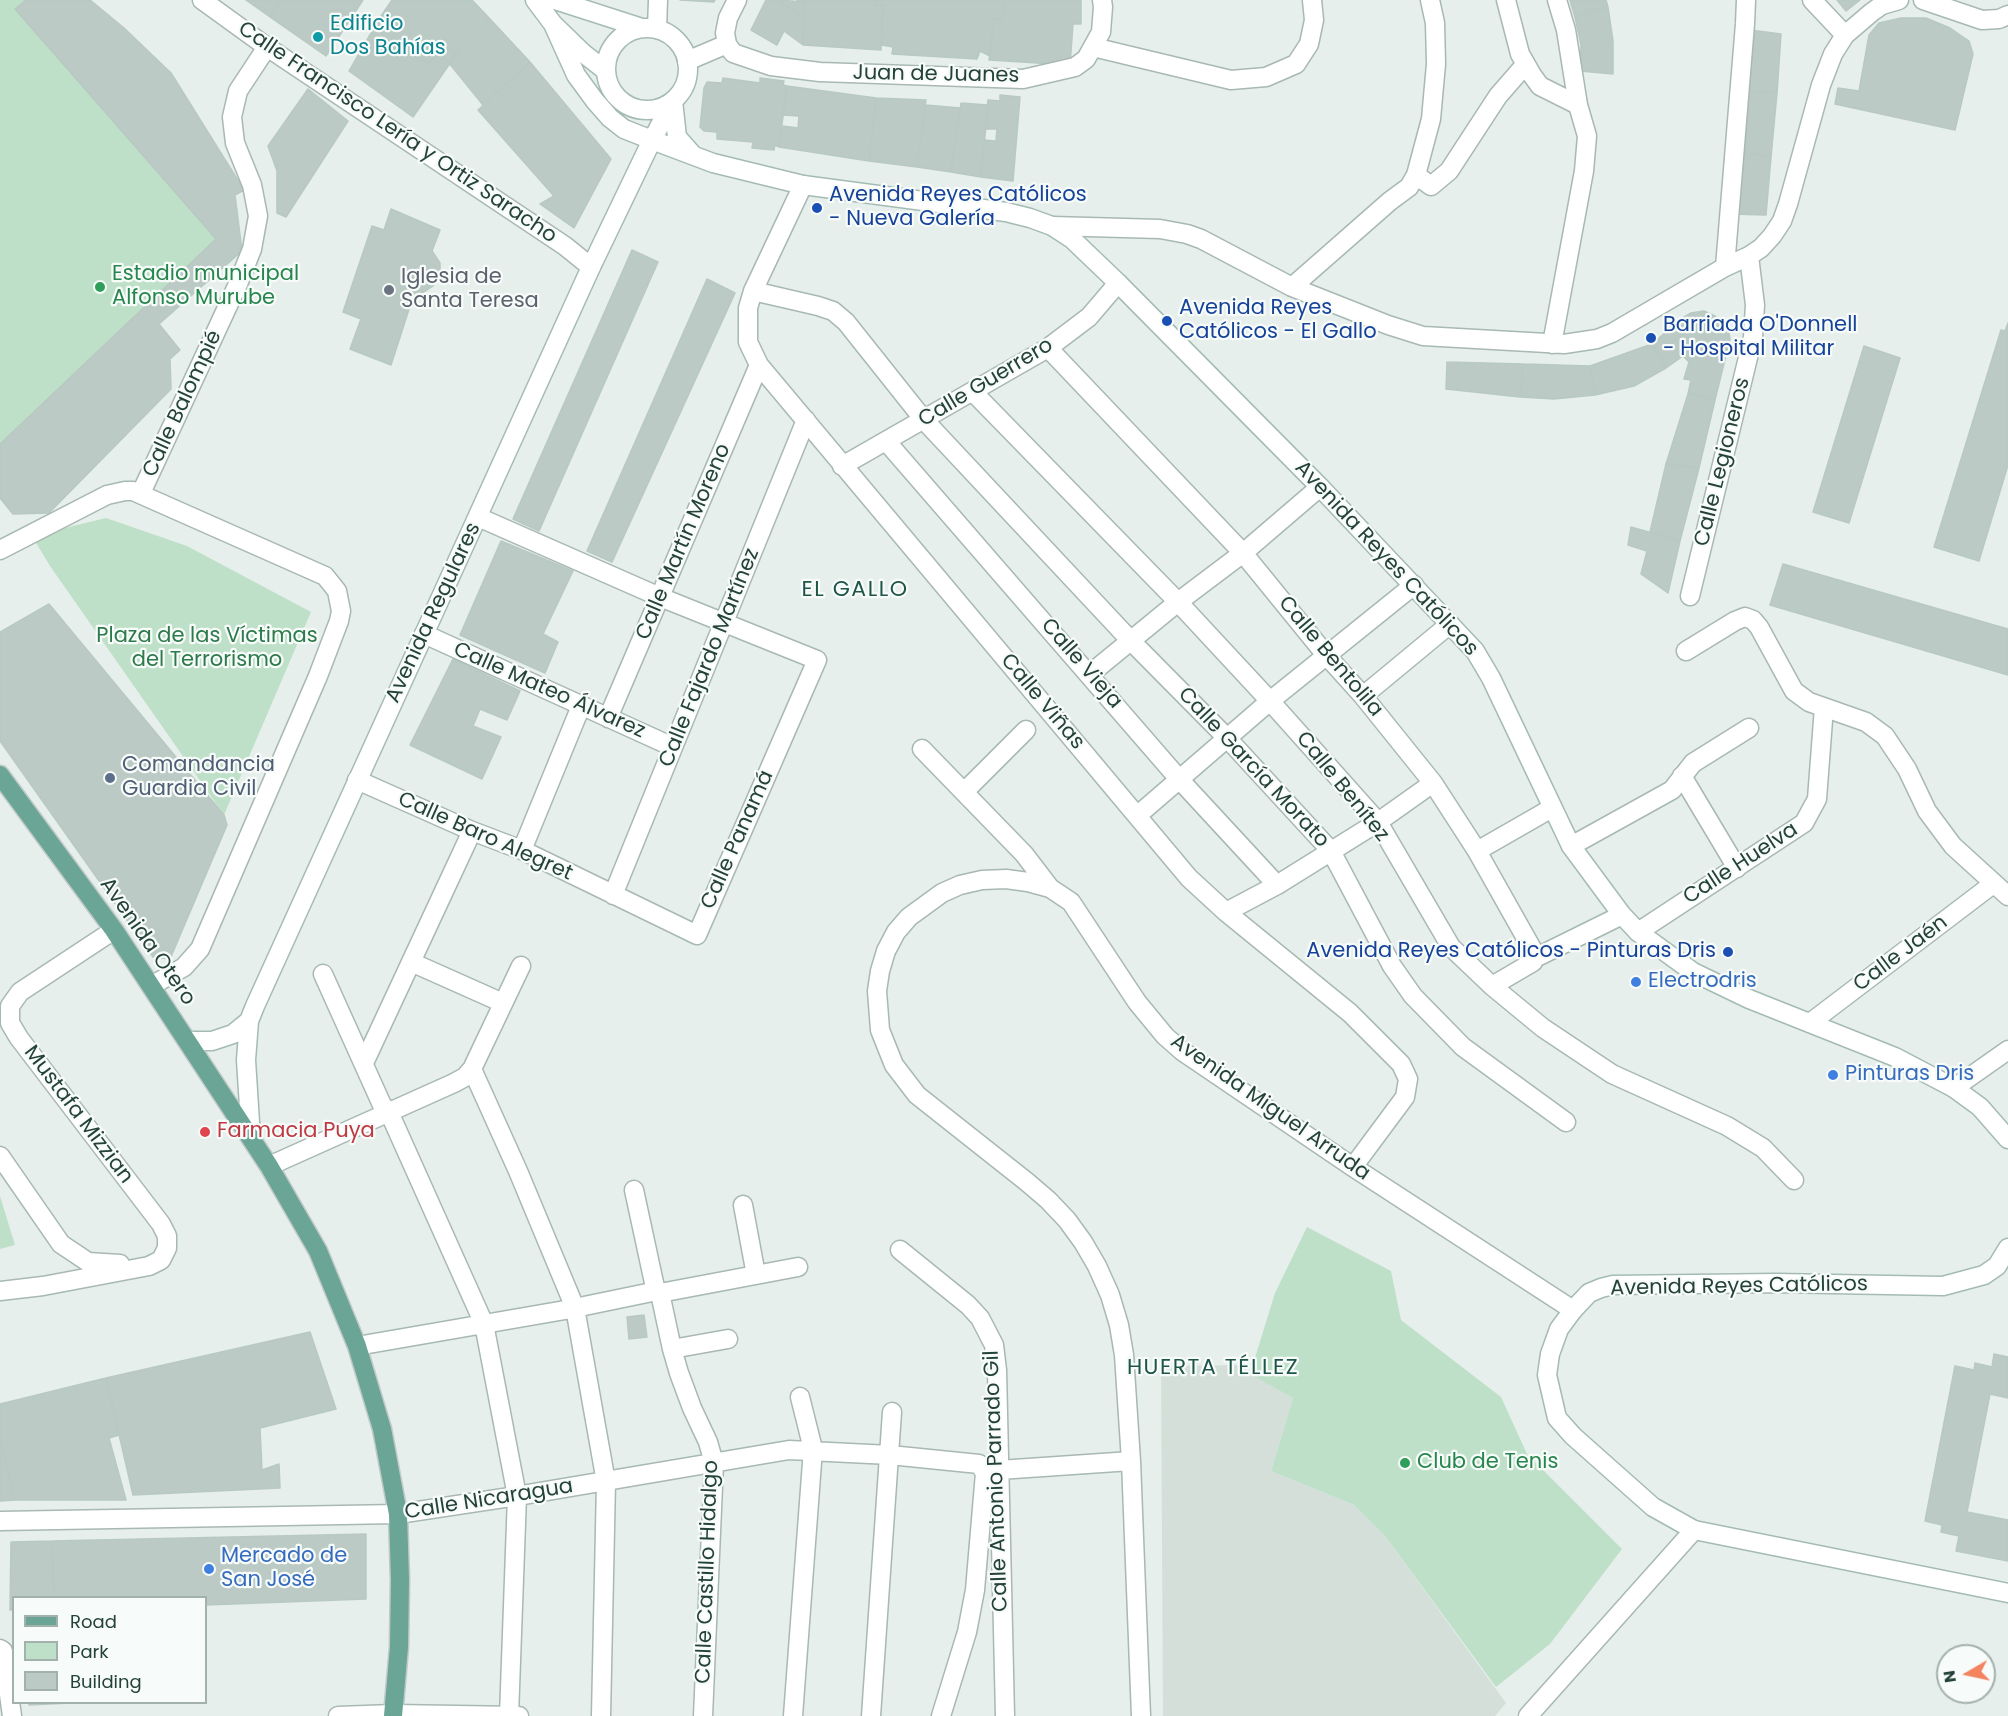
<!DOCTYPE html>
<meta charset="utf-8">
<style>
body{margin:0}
#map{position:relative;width:2008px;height:1716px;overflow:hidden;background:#e6efeb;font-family:Poppins,sans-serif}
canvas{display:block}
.legend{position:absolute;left:12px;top:1596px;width:195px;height:108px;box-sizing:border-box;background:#f7fbf9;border:2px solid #a3b1ad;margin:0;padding:8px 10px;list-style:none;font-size:18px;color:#24423a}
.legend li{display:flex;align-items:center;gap:12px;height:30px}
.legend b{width:30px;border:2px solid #a3b1ad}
.north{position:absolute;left:1936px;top:1644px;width:60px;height:60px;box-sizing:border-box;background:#f7fbf9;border:2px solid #a3b1ad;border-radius:50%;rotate:261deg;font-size:16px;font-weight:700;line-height:24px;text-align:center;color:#24423a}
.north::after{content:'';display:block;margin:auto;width:21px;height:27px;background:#f4845f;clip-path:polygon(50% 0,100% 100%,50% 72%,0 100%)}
</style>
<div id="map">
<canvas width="2008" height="1716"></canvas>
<ul class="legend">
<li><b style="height:8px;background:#6aa596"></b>Road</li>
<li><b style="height:16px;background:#bfe0c8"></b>Park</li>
<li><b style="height:16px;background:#bbcac4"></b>Building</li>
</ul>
<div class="north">N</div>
</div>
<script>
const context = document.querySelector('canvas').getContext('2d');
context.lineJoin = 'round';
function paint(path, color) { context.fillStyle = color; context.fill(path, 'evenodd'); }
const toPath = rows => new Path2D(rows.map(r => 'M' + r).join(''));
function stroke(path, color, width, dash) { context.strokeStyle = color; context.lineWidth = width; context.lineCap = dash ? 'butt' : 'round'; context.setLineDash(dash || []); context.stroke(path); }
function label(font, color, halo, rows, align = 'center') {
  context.font = font + ' Poppins,sans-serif'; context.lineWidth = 4.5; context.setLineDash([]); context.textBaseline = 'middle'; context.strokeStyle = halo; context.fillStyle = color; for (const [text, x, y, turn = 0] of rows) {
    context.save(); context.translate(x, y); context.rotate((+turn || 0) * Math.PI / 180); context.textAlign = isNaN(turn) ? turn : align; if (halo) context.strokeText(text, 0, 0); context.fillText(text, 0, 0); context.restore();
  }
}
paint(toPath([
 [1238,1365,1293,1398,1271,1471,1354,1505,1385,1536,1506,1703,1495,1716,1163,1716,1161,1366]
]), '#d4dfda');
paint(toPath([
 [0,0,44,0,234,188,242,251,159,324,180,350,170,359,171,389,49,513,13,514,0,498],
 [106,518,187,546,311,612,224,815,50,566,32,536],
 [0,1196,15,1245,0,1249],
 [1307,1227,1391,1271,1401,1320,1501,1397,1527,1454,1622,1549,1550,1644,1496,1687,1385,1536,1354,1505,1271,1471,1293,1398,1250,1374,1275,1293]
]), '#bfe0c8');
const building = toPath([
 [26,0,90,0,124,28,171,73,244,190,235,195,242,251,159,324,180,350,170,359,171,389,49,513,13,514,0,498,0,444,216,239,15,9,26,0],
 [246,0,280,0,270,17,246,0],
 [280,0,363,0,326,56,270,17,280,0],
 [392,0,472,0,490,19,460,46,457,53,442,45,429,64,389,43,400,29,379,19,392,0],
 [680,0,715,0,714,2,680,0],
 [766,0,777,0,804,16,803,45,784,31,777,45,751,30,766,0],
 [777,0,804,2,804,16,777,0],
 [797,0,875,0,875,5,883,4,881,50,803,45,804,2,797,2,797,0],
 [875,0,1004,0,1003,19,994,19,990,56,980,51,977,59,892,54,893,47,882,45,883,4,875,5,875,0],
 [1004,0,1081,0,1081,24,1073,24,1070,65,989,60,994,19,1003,19,1004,0],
 [1570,0,1606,0,1608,7,1575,17,1570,0],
 [1837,0,1860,0,1846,11,1837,0],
 [1608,7,1613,41,1613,74,1580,71,1581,45,1575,17,1608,7],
 [1901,18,1926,18,1950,28,1969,41,1973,54,1955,130,1835,104,1838,88,1859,91,1869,35,1879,23,1901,18],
 [379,19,400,29,389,43,429,64,442,45,457,53,413,117,349,71,379,19],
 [490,19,530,62,483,105,449,63,460,46,490,19],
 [1750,30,1781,34,1777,93,1743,91,1750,30],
 [530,62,611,159,574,228,540,204,554,196,478,110,530,62],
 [723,78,760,83,760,78,784,81,783,85,787,86,779,147,775,145,774,150,752,148,753,142,717,139,717,132,704,131,700,127,704,88,707,82,722,83,723,78],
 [787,86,876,98,869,161,779,147,782,126,798,128,799,116,783,115,787,86],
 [308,89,348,121,286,217,277,213,277,171,268,146,308,89],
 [1743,91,1777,93,1771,157,1736,151,1743,91],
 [1000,95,1020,97,1013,181,981,177,984,140,996,141,997,129,985,129,988,100,1000,101,1000,95],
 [876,98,926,100,917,167,869,161,876,98],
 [961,103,988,105,981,177,951,172,961,103],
 [926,105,960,108,951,172,917,167,926,105],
 [1736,151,1771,157,1766,215,1730,214,1736,151],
 [391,209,440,230,432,251,440,263,440,276,433,286,412,300,391,365,350,349,361,319,343,312,372,226,384,230,391,209],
 [632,250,658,262,539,531,513,519,632,250],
 [707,279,735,293,612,562,587,551,707,279],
 [1704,311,1715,316,1728,327,1730,339,1715,400,1688,394,1691,380,1684,379,1689,362,1683,356,1666,368,1652,344,1681,319,1691,313,1704,311],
 [2008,323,2008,465,1979,561,1934,547,2001,330,2005,331,2008,323],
 [1652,344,1666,368,1634,386,1595,395,1590,366,1652,344],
 [1864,346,1900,358,1849,523,1813,512,1864,346],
 [1447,362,1523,364,1520,397,1446,389,1447,362],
 [1523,364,1590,366,1595,395,1554,399,1520,397,1523,364],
 [1688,394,1715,400,1699,468,1666,464,1688,394],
 [1666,464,1699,468,1680,541,1650,532,1666,464],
 [1631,527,1680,541,1668,593,1641,574,1647,551,1628,545,1631,527],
 [501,541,573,571,543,634,558,642,545,673,460,635,501,541],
 [1783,564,2008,629,2008,675,1770,605,1783,564],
 [49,604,224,815,227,825,170,959,153,957,0,741,0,632,49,604],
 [453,659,520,691,507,720,480,709,473,726,501,737,482,779,410,745,453,659],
 [644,1315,647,1337,629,1339,627,1317,644,1315],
 [310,1332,336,1409,260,1428,262,1470,279,1464,280,1488,133,1495,106,1378,310,1332],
 [1994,1354,2008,1357,2008,1398,1990,1394,1967,1512,2008,1520,2008,1561,1956,1551,1959,1536,1941,1532,1942,1525,1925,1521,1955,1366,1974,1370,1975,1363,1992,1367,1994,1354],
 [106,1378,119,1435,109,1438,126,1500,15,1500,0,1438,0,1404,106,1378],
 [0,1438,15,1500,0,1501,0,1438],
 [366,1534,366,1599,206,1605,206,1598,54,1598,52,1541,366,1534],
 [52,1541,54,1598,14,1598,14,1610,10,1610,11,1542,52,1541],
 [29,1702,91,1702,29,1705,29,1702]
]);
paint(building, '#bbcac4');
stroke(building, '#b8c9c2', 1.5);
const street = toPath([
 [202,0,267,47,565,246,591,267],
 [737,0,728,18,725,33,727,44,733,53,771,66,820,72,1023,79,1075,67,1086,59,1101,32,1103,7,1102,0],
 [1506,0,1520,54,1532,75,1540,86,1578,105],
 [1812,0,1845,35],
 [1923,0,1982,20,1999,19,2008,15],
 [657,29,658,0],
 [1093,47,1231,80,1266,77,1296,64,1309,44,1314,20,1312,0],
 [687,61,727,44],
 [1416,175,1431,186,1449,171,1498,96,1525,65],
 [803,185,753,291,748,308,748,342,759,365,1189,878,1226,912,1350,1013,1401,1064,1408,1079,1405,1097,1353,1167],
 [1052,226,1160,229,1187,234,1201,239,1292,287,1388,325,1423,336,1564,344,1597,339,1612,333,1725,267,1749,256,1761,248,1772,236,1782,221,1788,204,1821,85,1833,54,1845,35,1872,12,1882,5,1899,0],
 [1725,267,1745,24,1746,0],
 [1292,287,1390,201,1409,187,1416,175,1431,119,1436,64,1435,23,1430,0],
 [753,291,818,306,833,311,846,322,924,420,1131,641,1227,738,1331,851,1392,966,1413,996,1463,1047,1566,1122],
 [1552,344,1584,171,1587,136,1578,105,1566,30,1557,0],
 [1048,348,1243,553,1326,655,1363,696,1433,783,1477,851,1535,954,1533,962,1492,986],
 [973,392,1178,602,1270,701,1378,822,1451,947,1492,986,1543,1028,1612,1074,1727,1126,1763,1148,1794,1180],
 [886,441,1179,779,1277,885],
 [842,466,1048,348,1089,317,1118,283],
 [141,493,238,284,252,249,258,216,252,185,235,143,232,117,238,91,267,47],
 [0,550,107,495,125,491,133,491,325,576,337,591,341,611,339,621,318,676,200,949,184,967,151,986],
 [1690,596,1753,337,1755,305,1749,256],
 [424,634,673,747],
 [1686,651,1735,621,1745,617,1753,620,1759,627,1794,691,1809,702,1866,722,1885,736,1907,769,1927,811,1953,846,2008,896],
 [1090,674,1178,602,1243,553,1320,487],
 [1363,696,1450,624],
 [608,718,759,365],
 [922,749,1024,854,1050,888],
 [1682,776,1737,868],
 [357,780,472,831,522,850,697,935,817,660,660,597,478,517],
 [964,792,1026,730],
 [1138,815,1270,701,1414,585],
 [1571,846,1672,790,1693,763,1749,728],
 [522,850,581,706],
 [1477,851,1552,808],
 [613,895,806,420],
 [1226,912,1277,885,1378,822,1433,783],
 [1638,932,1804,823,1817,799,1824,707],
 [1535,958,1622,915],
 [411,962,503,1003],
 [323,974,382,1105,389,1112,484,1324,517,1496,509,1716],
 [1810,1023,1993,884],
 [364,1063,472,831],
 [472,1069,518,1171,575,1308,606,1482,601,1716],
 [1954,1088,2008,1050],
 [0,1156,61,1244,88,1262,120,1264],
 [269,1166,454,1083,465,1077,472,1069,521,966],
 [634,1190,656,1292],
 [743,1205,756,1275],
 [900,1250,968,1305,980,1318,994,1345,997,1370,1005,1716],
 [0,1291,43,1286,149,1266,161,1260,167,1248,167,1236,161,1224,19,1038,10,1023,10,1006,20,992,114,930],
 [660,1293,798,1267],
 [357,1346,565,1310,652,1292,660,1293,672,1349,679,1373,692,1408,708,1442,714,1463,703,1716],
 [672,1349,728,1339],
 [999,1470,1131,1461],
 [0,1521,398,1514,517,1496,789,1450,890,1455,979,1464,985,1473,975,1590,967,1632,941,1716],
 [0,1649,3,1651,12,1716],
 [338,1716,393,1714,519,1716],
 [793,1716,813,1449,800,1397],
 [871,1716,892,1412],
 [1141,1716,1131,1461,1124,1355,1119,1325,1110,1295,1097,1266,1083,1242,1067,1220,1048,1200,1027,1182,917,1095,894,1065,880,1030,877,991,880,971,886,951,896,932,909,917,942,893,960,885,982,880,1006,879,1028,882,1050,888,1071,902,1137,1002,1165,1036,1182,1051,1353,1167,1573,1310],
 [1528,1716,1694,1530]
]);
const secondary = toPath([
 [535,0,553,24,583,53,606,71],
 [555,0,642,28],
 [553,24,576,75,595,101,610,118,624,129,652,140,713,163,803,185,1006,212,1030,218,1052,226,1072,239,1118,283,1320,487,1475,651,1491,678,1571,846,1622,915,1638,932,1693,972,1749,999,1895,1057,1954,1088,1980,1107,2008,1139],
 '606 69a41 41 0 1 1 82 0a41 41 0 1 1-82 0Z',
 [673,101,677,137,692,154],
 [188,1041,212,1041,233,1034,249,1021],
 [251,1138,246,1060,249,1021,255,1006,591,267,652,140,673,101],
 [2008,1248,1997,1266,1984,1275,1943,1286,1776,1283,1613,1285,1601,1288,1589,1293,1573,1310,1559,1329,1550,1354,1547,1375,1557,1418,1573,1436,1653,1507,1694,1530,2008,1593]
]);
const primary = toPath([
 [0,775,114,930,269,1166,318,1251,357,1346,382,1429,398,1514,400,1580,399,1647,393,1716]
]);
stroke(street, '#a8b8b2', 21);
stroke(secondary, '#a4bbb3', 21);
stroke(primary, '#c2cac8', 21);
stroke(street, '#fff', 18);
stroke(secondary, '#fff', 18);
stroke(primary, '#6aa596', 18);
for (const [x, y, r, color] of [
 [318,37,6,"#0f9aa8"],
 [817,208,6,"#1a4fb4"],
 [100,287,6,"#2e9e5b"],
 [389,290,6,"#6b7280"],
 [1167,321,6,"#1a4fb4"],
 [1651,338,6,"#1a4fb4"],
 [110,778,6,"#5c6f8a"],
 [1728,952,6,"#1a4fb4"],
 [1636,982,6,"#3f7fe0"],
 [1833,1075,6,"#3f7fe0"],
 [205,1132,6,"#e0444e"],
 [1405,1463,6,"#2e9e5b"],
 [209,1569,6,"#3f7fe0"]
]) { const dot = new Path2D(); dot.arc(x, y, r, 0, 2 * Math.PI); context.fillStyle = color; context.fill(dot); stroke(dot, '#f7fbf9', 2); }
label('21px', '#0d838f', '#f7fbf9', [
 ["Edificio",330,25],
 ["Dos Bahías",330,49]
], 'left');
label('21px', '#24423a', '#f7fbf9', [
 ["Juan de Juanes",936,75,1],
 ["Calle Francisco Lería y Ortiz Saracho",397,133,34],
 ["Calle Guerrero",986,383,-31],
 ["Calle Balompié",183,404,-65],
 ["Calle Legioneros",1723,462,-76],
 ["Calle Martín Moreno",684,542,-67],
 ["Avenida Reyes Católicos",1386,559,47],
 ["Avenida Regulares",434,613,-65],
 ["Calle Bentolila",1330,657,50],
 ["Calle Fajardo Martínez",710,658,-68],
 ["Calle Vieja",1081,664,49],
 ["Calle Mateo Álvarez",549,691,24],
 ["Calle Viñas",1042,702,50],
 ["Calle García Morato",1253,768,47],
 ["Calle Benítez",1342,787,51],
 ["Calle Baro Alegret",485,837,24],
 ["Calle Panamá",738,840,-66],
 ["Calle Huelva",1741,864,-33],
 ["Avenida Otero",147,942,55],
 ["Calle Jaén",1901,954,-37],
 ["Avenida Miguel Arruda",1270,1108,35],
 ["Mustafa Mizzian",78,1115,53],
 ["Avenida Reyes Católicos",1739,1287,-1],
 ["Calle Antonio Parrado Gil",997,1481,-92],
 ["Calle Nicaragua",489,1500,-9],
 ["Calle Castillo Hidalgo",708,1572,-88]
]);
label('21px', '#164399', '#f7fbf9', [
 ["Avenida Reyes Católicos",829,196],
 ["- Nueva Galería",829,220],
 ["Avenida Reyes",1179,309],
 ["Católicos - El Gallo",1179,333],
 ["Barriada O'Donnell",1663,326],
 ["- Hospital Militar",1663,350],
 ["Avenida Reyes Católicos - Pinturas Dris",1716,952,"right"]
], 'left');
label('21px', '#27864d', '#f7fbf9', [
 ["Estadio municipal",112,275],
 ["Alfonso Murube",112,299],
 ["Club de Tenis",1417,1463]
], 'left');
label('21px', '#5b616d', '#f7fbf9', [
 ["Iglesia de",401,278],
 ["Santa Teresa",401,302]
], 'left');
label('21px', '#2d7a4b', '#f7fbf9', [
 ["Plaza de las Víctimas",207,637],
 ["del Terrorismo",207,661]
]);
label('21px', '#4e5e75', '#f7fbf9', [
 ["Comandancia",122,766],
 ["Guardia Civil",122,790]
], 'left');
label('21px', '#366cbe', '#f7fbf9', [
 ["Electrodris",1648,982],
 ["Pinturas Dris",1845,1075],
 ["Mercado de",221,1557],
 ["San José",221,1581]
], 'left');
label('21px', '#be3a42', '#f7fbf9', [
 ["Farmacia Puya",217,1132]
], 'left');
context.letterSpacing = '1.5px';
label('22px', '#1f5548', '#f7fbf9', [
 ["EL GALLO",855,590],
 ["HUERTA TÉLLEZ",1213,1368]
]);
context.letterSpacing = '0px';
</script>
